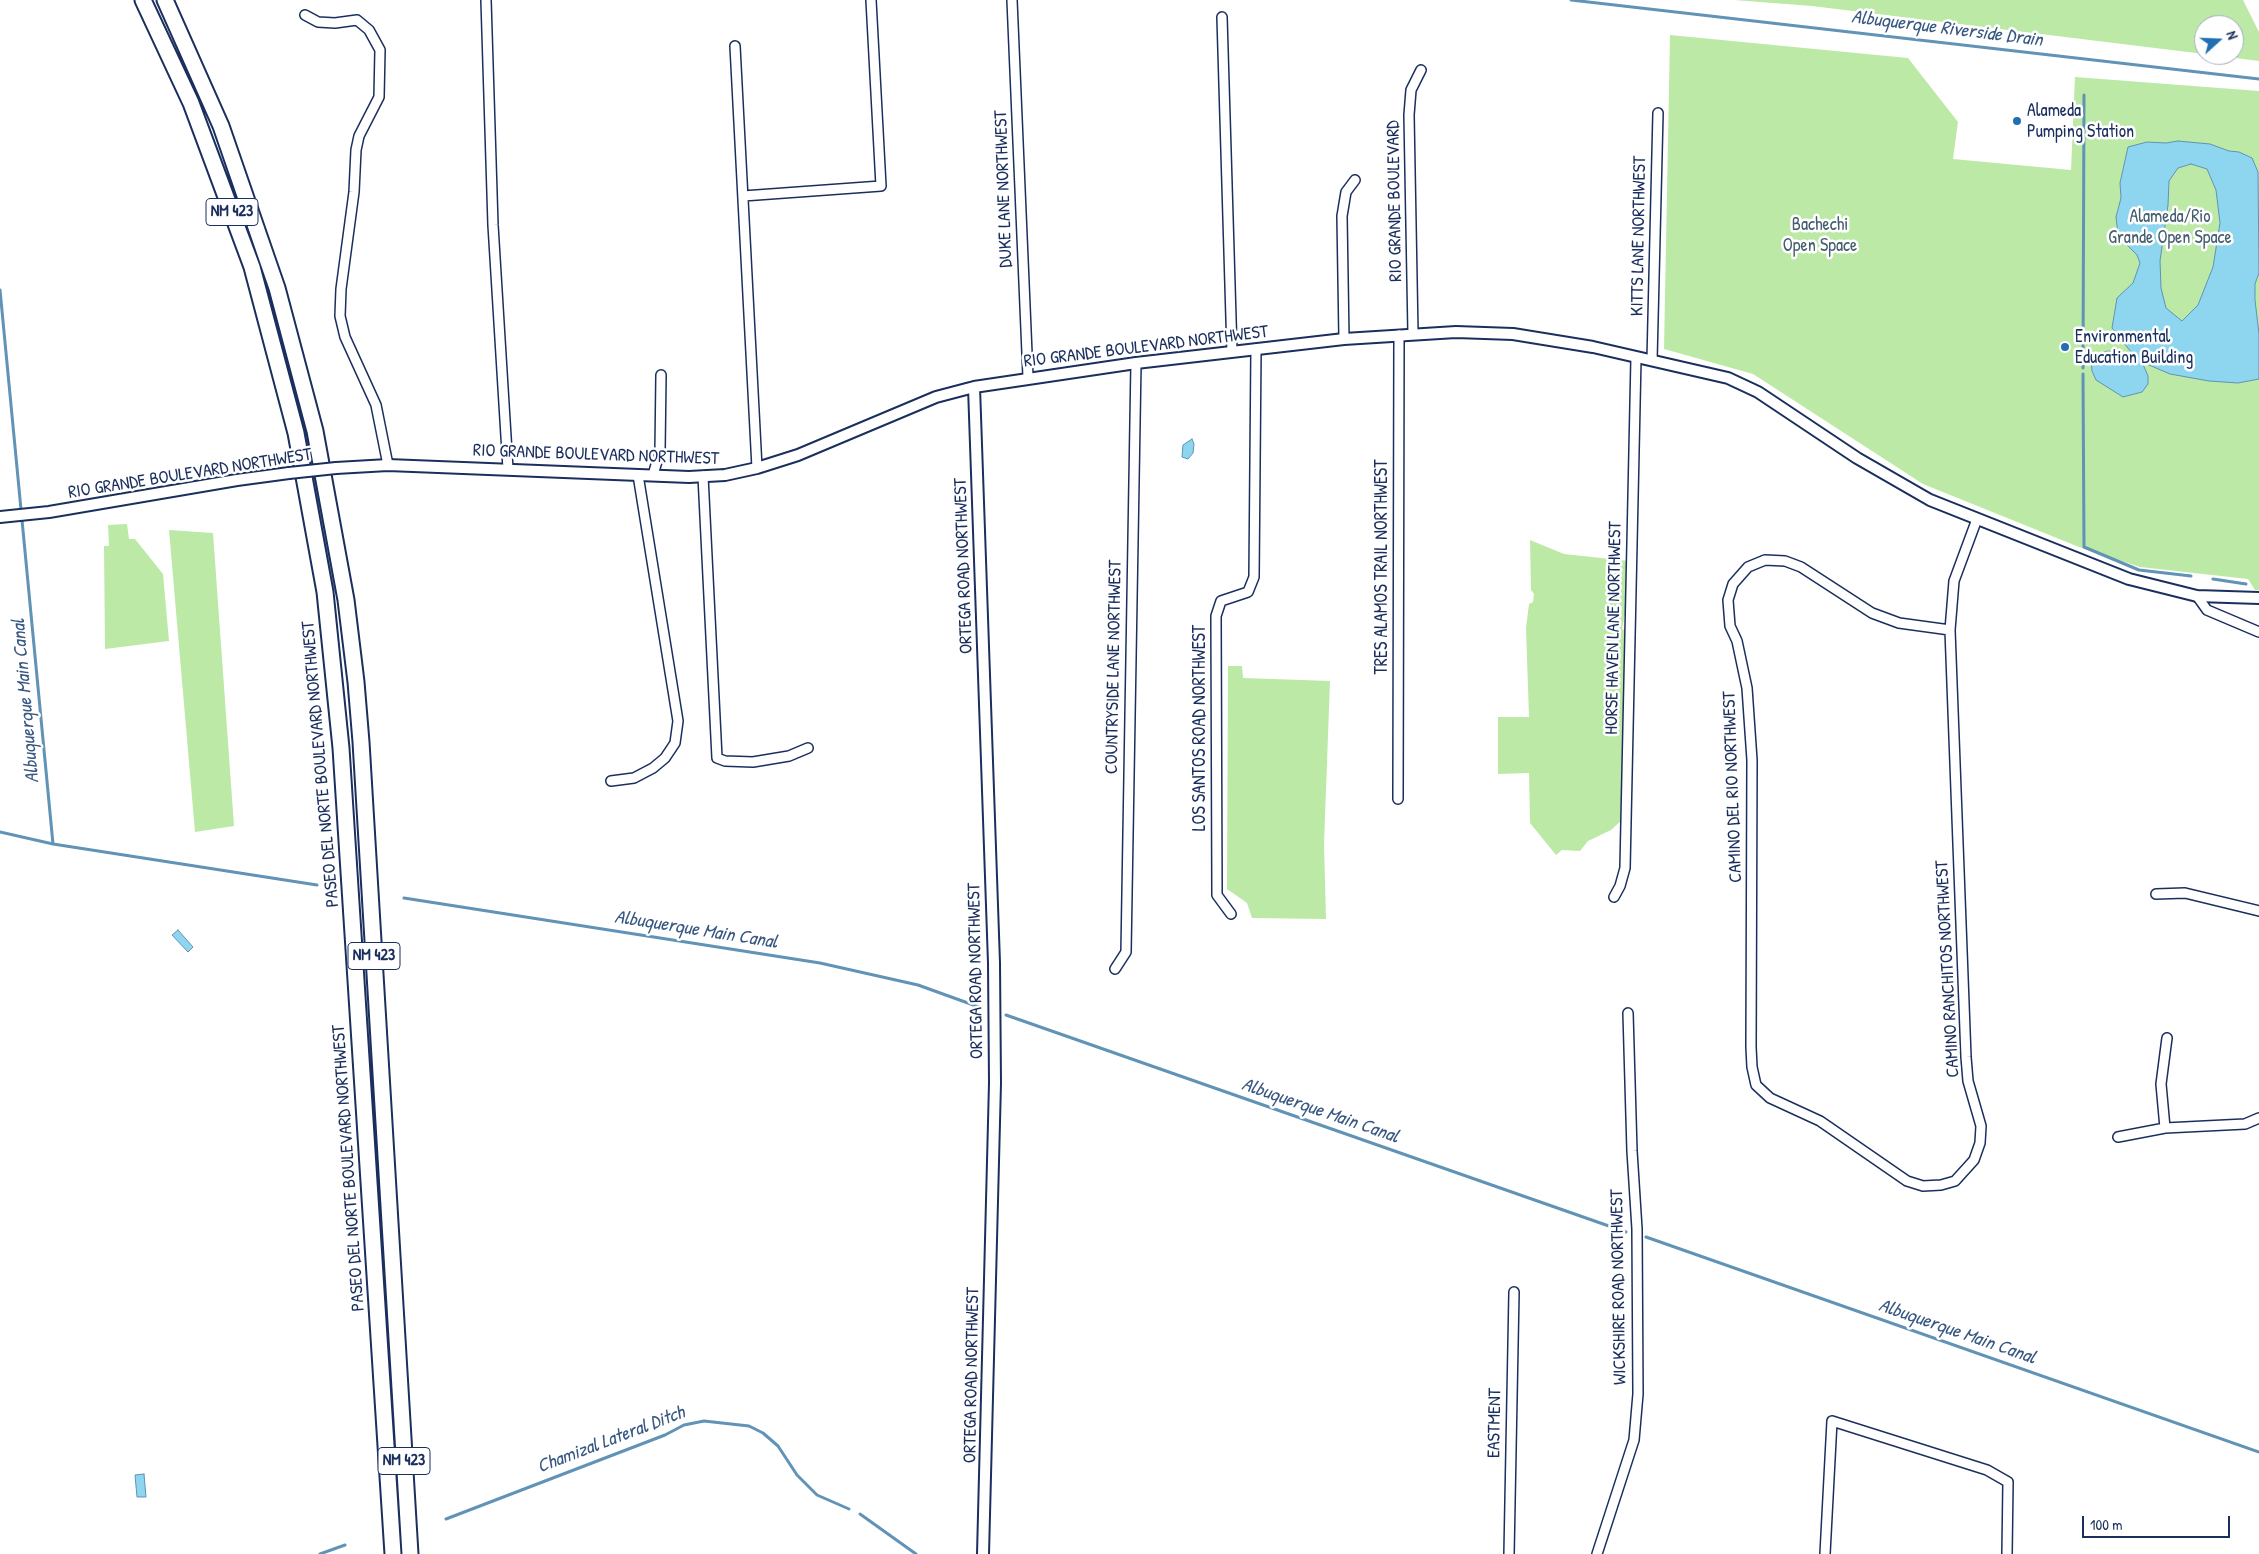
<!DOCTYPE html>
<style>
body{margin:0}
#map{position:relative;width:2259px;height:1554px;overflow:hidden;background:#fff;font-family:"Patrick Hand",sans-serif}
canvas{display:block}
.north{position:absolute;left:2194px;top:15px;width:50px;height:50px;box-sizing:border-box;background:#fff;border:1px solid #a4acbf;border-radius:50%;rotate:70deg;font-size:14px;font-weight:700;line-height:20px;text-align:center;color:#1b2f5e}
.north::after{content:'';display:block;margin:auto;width:18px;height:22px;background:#1f6fb2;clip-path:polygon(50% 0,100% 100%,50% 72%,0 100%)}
.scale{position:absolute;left:2082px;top:1516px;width:148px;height:22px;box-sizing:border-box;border:2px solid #1b2f5e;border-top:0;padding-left:6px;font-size:15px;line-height:18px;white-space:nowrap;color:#1b2f5e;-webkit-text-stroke:4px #fff;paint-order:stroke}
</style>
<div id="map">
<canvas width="2259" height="1554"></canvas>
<div class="north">N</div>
<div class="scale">100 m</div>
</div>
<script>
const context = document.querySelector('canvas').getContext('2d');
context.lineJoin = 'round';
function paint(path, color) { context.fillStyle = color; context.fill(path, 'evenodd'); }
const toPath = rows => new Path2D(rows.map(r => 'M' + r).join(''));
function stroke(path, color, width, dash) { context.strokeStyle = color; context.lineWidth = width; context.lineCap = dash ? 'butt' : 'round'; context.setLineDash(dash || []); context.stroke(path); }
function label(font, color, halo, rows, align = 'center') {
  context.font = font + ' "Patrick Hand",sans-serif'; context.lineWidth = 5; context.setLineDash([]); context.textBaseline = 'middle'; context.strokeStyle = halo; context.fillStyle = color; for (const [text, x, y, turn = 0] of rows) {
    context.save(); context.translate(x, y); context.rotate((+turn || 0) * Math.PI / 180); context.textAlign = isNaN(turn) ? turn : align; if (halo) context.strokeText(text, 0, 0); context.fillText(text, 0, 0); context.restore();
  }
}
paint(toPath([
 [1734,0,2243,0,2259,32,2259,61,2212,55,2234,55,2234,25,2204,25,2204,54,1812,6],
 [1670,35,1908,58,1958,122,1953,159,2071,170,2075,77,2259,91,2259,590,2255,590,2248,579,2140,567,2079,547,1923,484,1753,374,1664,349],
 [127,524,129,539,135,539,163,574,169,641,105,649,104,546,109,546,108,525],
 [169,530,213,533,234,826,195,832],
 [1530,540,1564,554,1629,561,1627,603,1622,629,1628,632,1622,820,1611,830,1588,841,1580,851,1562,850,1556,855,1530,823,1529,773,1498,774,1498,717,1529,717,1526,628,1529,604,1533,602,1534,594,1531,590],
 [1228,666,1242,666,1243,678,1330,681,1324,844,1326,919,1252,918,1247,903,1227,889]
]), '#bde9a6');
const water = toPath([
 [2178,141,2210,144,2229,151,2239,152,2252,158,2258,172,2259,273,2255,284,2255,300,2259,334,2259,379,2238,383,2209,381,2170,374,2142,362,2148,376,2148,384,2142,392,2123,397,2096,380,2092,371,2091,361,2096,355,2108,351,2135,357,2112,328,2117,298,2133,283,2140,263,2137,255,2123,241,2118,233,2116,217,2121,198,2120,183,2128,147,2147,142,2166,143,2178,141],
 [2191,164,2207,169,2216,190,2220,223,2213,267,2198,305,2182,321,2166,308,2161,288,2160,261,2168,205,2169,181,2178,168,2191,164],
 [1192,439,1194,444,1193,453,1188,459,1182,457,1183,445,1192,439],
 [178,930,193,947,188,952,172,935,178,930],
 [144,1474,146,1497,137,1497,135,1475,144,1474]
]);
paint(water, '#8ed5f0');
stroke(water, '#6093b6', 1);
stroke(toPath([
 [1571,0,2259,79],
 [0,290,53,844],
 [2083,368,2084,95],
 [2083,374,2084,547,2139,570,2191,576],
 [2213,579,2246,584],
 [0,832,53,844,317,885],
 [404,898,820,963,918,985,979,1007],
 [1006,1015,1626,1232],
 [1646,1237,2259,1452],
 [860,1514,916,1554],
 [446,1519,665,1435,684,1425,704,1421,749,1426,763,1433,778,1446,797,1475,817,1495,849,1509],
 [320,1554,345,1545]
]), '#6093b6', 3);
const minor = toPath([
 [486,0,493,225,508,469],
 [1012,0,1028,377],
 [305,15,318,22,335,23,357,20,369,30,380,50,379,97,359,136,356,150,354,192,341,289,340,316,345,337,376,405,388,465],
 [1222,17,1232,352],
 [735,46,757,468],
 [743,196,881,186,871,0],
 [1413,334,1409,115,1411,90,1421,70],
 [1344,339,1342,216,1346,192,1355,180],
 [1652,360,1658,113],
 [653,475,660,451,661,375],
 [703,476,717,758,725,761,753,762,789,756,808,748],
 [2197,596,2207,610,2259,632],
 [1950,630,1899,623,1872,613,1801,567,1785,561,1765,560,1748,567,1733,584,1728,600,1730,626,1737,641,1747,688,1752,760,1751,1047,1752,1067,1756,1085,1770,1098,1820,1121,1907,1181,1923,1186,1941,1185,1955,1181,1974,1160,1980,1143,1981,1126,1968,1081,1966,1057,1950,630,1954,581,1977,519],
 [611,781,634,778,653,768,665,758,675,743,678,721,638,475],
 [1398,799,1399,335],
 [2156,894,2185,893,2259,911],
 [1614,897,1620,886,1625,868,1636,358],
 [1231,914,1217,895,1216,616,1221,601,1248,592,1254,577,1256,349],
 [1115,969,1126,952,1136,363],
 [2165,1128,2161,1084,2167,1038],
 [2118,1137,2165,1128,2245,1124,2259,1118],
 [1509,1554,1514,1292],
 [1597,1554,1634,1440,1638,1394,1637,1229,1632,1151,1628,1013],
 [1825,1554,1832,1421,1987,1470,2008,1482,2007,1554]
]);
const tertiary = toPath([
 [974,387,994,963,995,1083,983,1554],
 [336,468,388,465,689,477,725,475,757,468,798,455,936,397,974,387,1136,363,1344,339,1456,332,1513,334,1593,347,1728,378,1758,392,1857,458,1930,500,2129,579,2197,596,2259,598],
 [0,517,49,512,237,480,289,473]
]);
const motorway = toPath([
 [143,0,191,103,252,267,296,433,325,592,341,748,393,1554],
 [165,0,221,126,277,288,315,431,346,600,356,682,361,742,410,1554]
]);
stroke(minor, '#1b2f5e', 12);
stroke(tertiary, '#1b2f5e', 14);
stroke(motorway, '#1b2f5e', 19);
stroke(minor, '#fff', 9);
stroke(tertiary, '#fff', 10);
stroke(motorway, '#fff', 15);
const tertiaryBridge = toPath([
 [289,473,336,468]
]);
stroke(tertiaryBridge, '#1b2f5e', 14, []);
stroke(tertiaryBridge, '#fff', 10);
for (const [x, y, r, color] of [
 [2017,121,5,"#1f6fb2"],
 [2065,347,5,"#1f6fb2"]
]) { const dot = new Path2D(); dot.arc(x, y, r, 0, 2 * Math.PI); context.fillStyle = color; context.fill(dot); stroke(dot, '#fff', 2); }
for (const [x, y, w] of [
 [232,212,52],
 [374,956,52],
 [404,1461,52]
]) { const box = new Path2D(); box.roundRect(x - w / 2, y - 13.5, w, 27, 4); context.fillStyle = '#fff'; context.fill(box); stroke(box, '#1b2f5e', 1); }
label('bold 16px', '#1b2f5e', null, [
 ["NM 423",232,212],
 ["NM 423",374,956],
 ["NM 423",404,1461]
]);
label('18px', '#1b2f5e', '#fff', [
 ["Alameda",2027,111],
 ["Pumping Station",2027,132],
 ["Environmental",2075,337],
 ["Education Building",2075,358]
], 'left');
label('18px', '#1b2f5e', '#fff', [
 ["DUKE LANE NORTHWEST",1004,189,-92],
 ["RIO GRANDE BOULEVARD",1395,201,-91],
 ["KITTS LANE NORTHWEST",1639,236,-89],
 ["RIO GRANDE BOULEVARD NORTHWEST",1146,347,-7],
 ["RIO GRANDE BOULEVARD NORTHWEST",596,455,2],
 ["RIO GRANDE BOULEVARD NORTHWEST",190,474,-9],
 ["ORTEGA ROAD NORTHWEST",964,566,-92],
 ["TRES ALAMOS TRAIL NORTHWEST",1382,567,-90],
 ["HORSE HAVEN LANE NORTHWEST",1614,628,-89],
 ["COUNTRYSIDE LANE NORTHWEST",1114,667,-89],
 ["LOS SANTOS ROAD NORTHWEST",1200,728,-90],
 ["PASEO DEL NORTE BOULEVARD NORTHWEST",321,764,-95],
 ["CAMINO DEL RIO NORTHWEST",1733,787,-92],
 ["CAMINO RANCHITOS NORTHWEST",1948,969,-93],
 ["ORTEGA ROAD NORTHWEST",976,971,-91],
 ["PASEO DEL NORTE BOULEVARD NORTHWEST",349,1168,-94],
 ["WICKSHIRE ROAD NORTHWEST",1619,1287,-91],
 ["ORTEGA ROAD NORTHWEST",972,1375,-89],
 ["EASTMENT",1495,1423,-89]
]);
label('18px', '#445e70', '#fff', [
 ["Alameda/Rio",2170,217],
 ["Grande Open Space",2170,238],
 ["Bachechi",1820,225],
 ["Open Space",1820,246]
]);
label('italic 19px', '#385882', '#fff', [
 ["Albuquerque Riverside Drain",1947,29,7],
 ["Albuquerque Main Canal",26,701,-95],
 ["Albuquerque Main Canal",696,930,9],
 ["Albuquerque Main Canal",1320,1111,19],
 ["Albuquerque Main Canal",1957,1332,19],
 ["Chamizal Lateral Ditch",611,1440,-21]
]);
</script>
